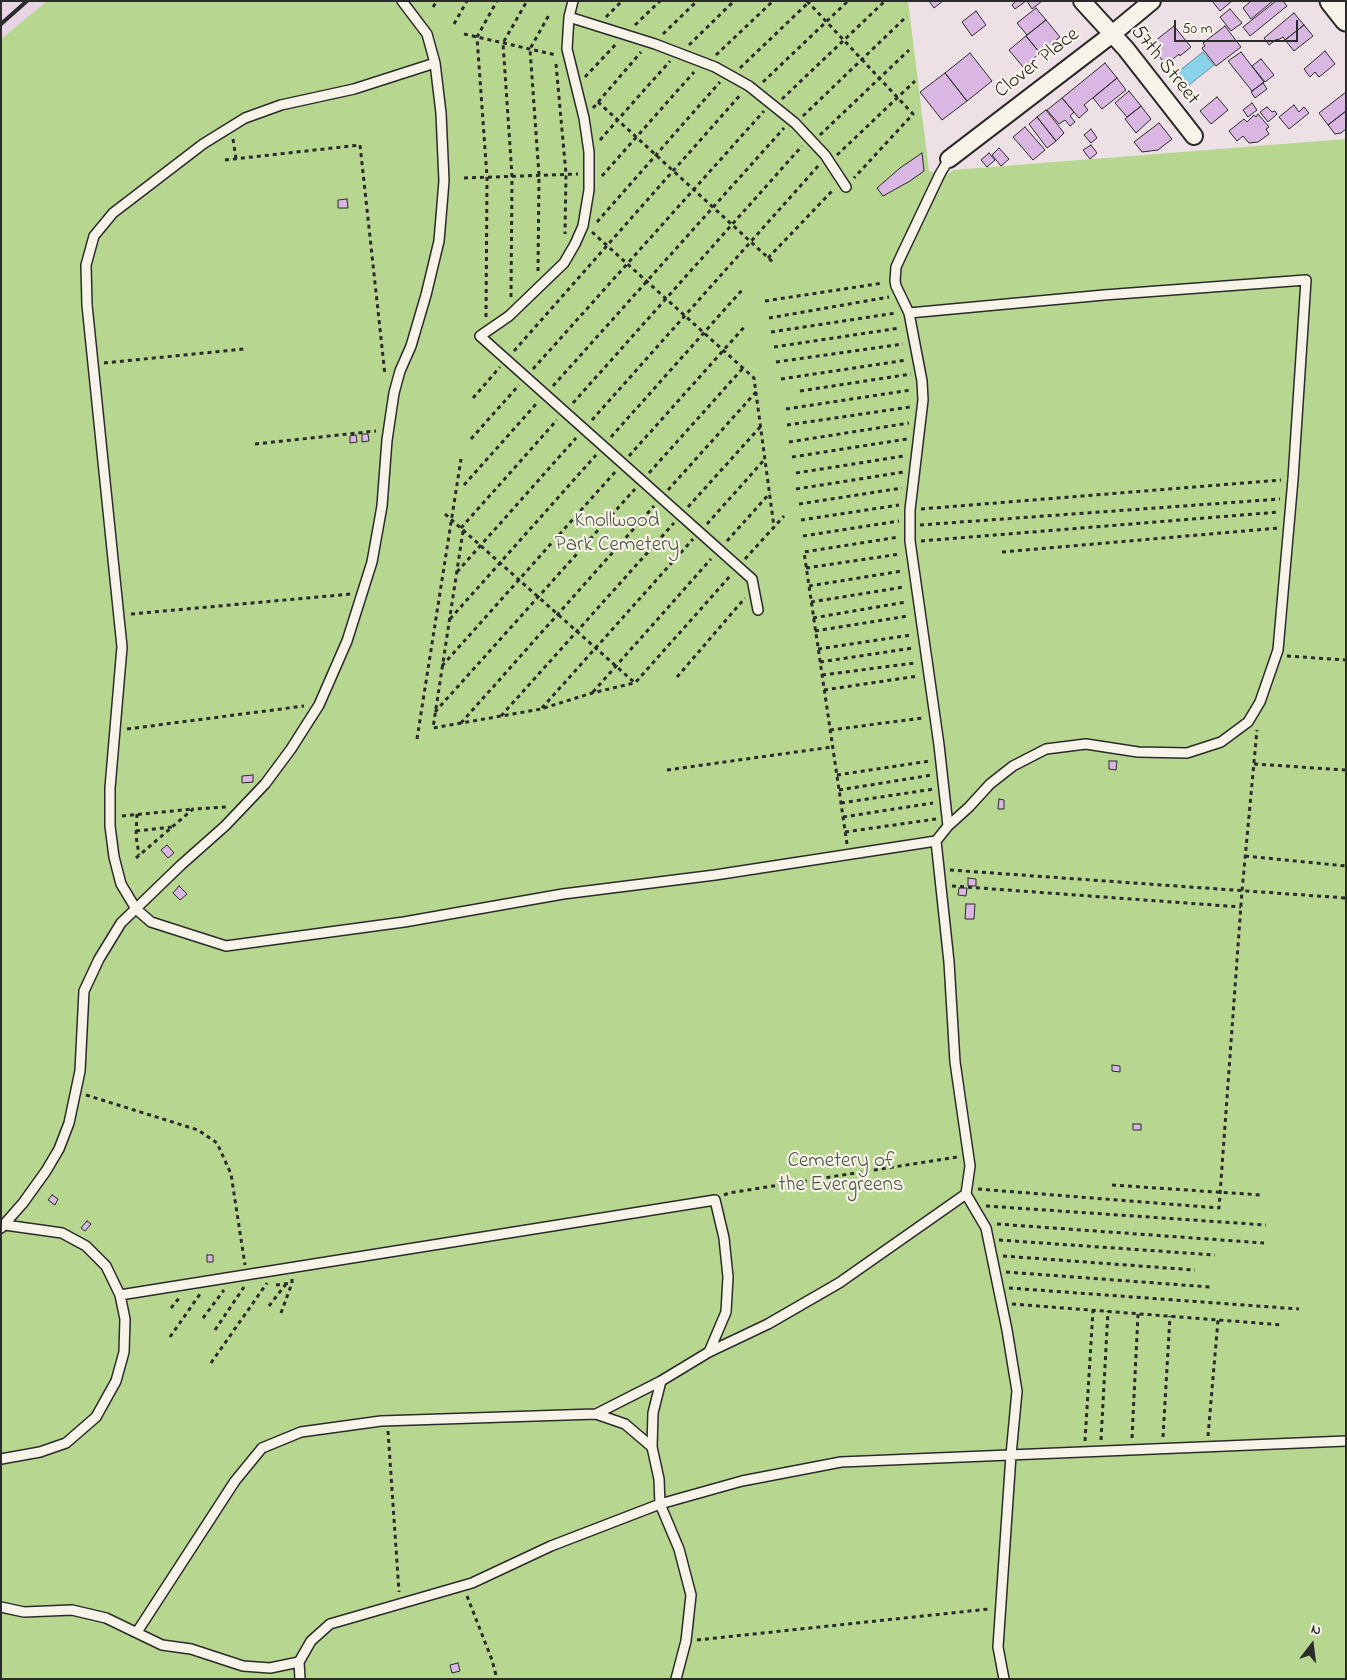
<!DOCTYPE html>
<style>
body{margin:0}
#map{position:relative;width:1347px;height:1680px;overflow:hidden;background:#eee1e6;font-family:"Indie Flower",sans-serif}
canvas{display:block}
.frame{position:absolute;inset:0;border:2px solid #2b2b2b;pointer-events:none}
.north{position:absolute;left:1287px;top:1620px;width:50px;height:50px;-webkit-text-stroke:4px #f7f3e8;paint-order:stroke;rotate:15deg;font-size:14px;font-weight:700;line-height:20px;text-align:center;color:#2b2b2b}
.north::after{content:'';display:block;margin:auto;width:18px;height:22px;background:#2b2b2b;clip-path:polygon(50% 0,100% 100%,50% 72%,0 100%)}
.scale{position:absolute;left:1174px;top:20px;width:124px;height:22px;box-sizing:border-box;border:2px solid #2b2b2b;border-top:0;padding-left:6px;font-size:15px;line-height:18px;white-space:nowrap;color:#2b2b2b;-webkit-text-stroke:4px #f7f3e8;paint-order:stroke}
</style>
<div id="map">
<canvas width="1347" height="1680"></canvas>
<div class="frame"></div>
<div class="north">N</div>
<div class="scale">50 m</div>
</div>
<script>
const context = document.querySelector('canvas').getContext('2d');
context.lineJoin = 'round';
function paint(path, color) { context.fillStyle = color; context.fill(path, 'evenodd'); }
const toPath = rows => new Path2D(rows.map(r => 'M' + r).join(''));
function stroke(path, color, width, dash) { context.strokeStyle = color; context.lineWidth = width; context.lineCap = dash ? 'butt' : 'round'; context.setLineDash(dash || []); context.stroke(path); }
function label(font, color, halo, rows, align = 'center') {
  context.font = font + ' "Indie Flower",sans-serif'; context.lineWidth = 4.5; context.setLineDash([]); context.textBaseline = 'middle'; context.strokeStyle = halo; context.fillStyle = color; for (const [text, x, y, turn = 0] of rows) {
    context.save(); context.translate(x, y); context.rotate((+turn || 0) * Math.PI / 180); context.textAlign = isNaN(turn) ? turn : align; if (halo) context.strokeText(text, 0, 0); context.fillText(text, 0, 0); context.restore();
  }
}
paint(toPath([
 [1,1,47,1,1,39]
]), '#e8d4e5');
paint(toPath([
 [47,1,908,1,929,171,947,175,953,170,1346,139,1346,1679,1,1679,1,39]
]), '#b7d791');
const water = toPath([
 [1203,52,1214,65,1184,89,1173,76,1203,52]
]);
paint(water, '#89d2ea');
stroke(water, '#638f9e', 1);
const building = toPath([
 [929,1,943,1,934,8,929,1],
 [1026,1,1015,9,1012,5,1016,1,1026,1],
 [1027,1,1042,1,1032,9,1027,1],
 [1212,1,1232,1,1220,11,1212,1],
 [1251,1,1273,1,1251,19,1243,8,1251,1],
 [1276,1,1283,1,1287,6,1250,36,1243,27,1276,1],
 [1036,8,1046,20,1027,35,1017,23,1036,8],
 [1230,9,1242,23,1231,31,1220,17,1230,9],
 [976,11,986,25,972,36,962,22,976,11],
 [1294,13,1304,25,1285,40,1283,37,1278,40,1277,39,1269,45,1264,38,1294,13],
 [1046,20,1060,37,1040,53,1026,36,1046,20],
 [1304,25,1313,36,1294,51,1285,40,1304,25],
 [1174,26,1191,47,1180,56,1179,54,1166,65,1150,45,1174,26],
 [1225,26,1241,47,1216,66,1202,48,1205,46,1203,43,1225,26],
 [1026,36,1040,53,1023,67,1009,50,1026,36],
 [1325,51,1335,64,1319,77,1315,72,1310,77,1304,69,1325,51],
 [1241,52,1264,82,1252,91,1228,61,1241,52],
 [970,53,992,81,967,101,945,73,970,53],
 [1261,59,1274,75,1265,82,1252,66,1261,59],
 [1105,63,1117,78,1084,105,1088,110,1079,118,1062,98,1105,63],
 [945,73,967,101,942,120,920,92,945,73],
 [1117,78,1126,90,1102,109,1093,98,1117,78],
 [1263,83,1267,89,1255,98,1251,92,1263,83],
 [1129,91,1141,106,1127,117,1115,103,1129,91],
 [1346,92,1346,111,1328,125,1319,113,1346,92],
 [1217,97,1228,110,1211,124,1200,111,1217,97],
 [1062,98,1074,112,1070,116,1075,122,1070,126,1065,120,1059,124,1047,110,1062,98],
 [1252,103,1257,110,1248,117,1243,110,1252,103],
 [1294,105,1299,112,1304,107,1309,113,1289,129,1279,117,1294,105],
 [1141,106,1151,119,1136,133,1125,119,1141,106],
 [1267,107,1272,112,1275,111,1277,114,1268,122,1260,112,1267,107],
 [1046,110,1064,133,1056,141,1037,117,1046,110],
 [1346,111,1346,129,1341,133,1335,134,1328,125,1346,111],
 [1258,114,1269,127,1266,129,1269,134,1258,142,1249,143,1243,136,1237,141,1229,131,1244,119,1247,122,1254,115,1256,117,1258,114],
 [1037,117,1056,141,1047,148,1029,124,1037,117],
 [1159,123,1172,139,1158,150,1142,152,1134,142,1159,123],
 [1025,127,1045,150,1033,160,1013,137,1025,127],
 [1091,129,1097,138,1091,143,1084,135,1091,129],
 [1091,145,1097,153,1090,159,1083,150,1091,145],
 [999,148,1009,159,1001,166,992,155,999,148],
 [922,153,924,171,910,181,883,196,877,188,900,168,922,153],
 [989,153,995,160,987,167,981,160,989,153],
 [347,199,348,208,338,208,338,200,347,199],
 [362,434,368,434,369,441,362,442,362,434],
 [356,435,357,442,350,443,350,436,356,435],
 [1109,761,1117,761,1116,770,1109,769,1109,761],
 [253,775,253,782,242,783,242,776,253,775],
 [999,799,1004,800,1004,809,998,809,999,799],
 [167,845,174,853,168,858,161,850,167,845],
 [968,878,976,879,976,886,968,886,968,878],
 [179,886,187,894,180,900,173,893,179,886],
 [959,888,967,888,966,896,958,895,959,888],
 [966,904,975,904,974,919,965,919,966,904],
 [1112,1065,1120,1066,1120,1072,1112,1071,1112,1065],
 [1133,1124,1141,1124,1141,1130,1133,1130,1133,1124],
 [52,1195,58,1199,55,1205,48,1200,52,1195],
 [87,1221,91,1224,85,1231,81,1228,87,1221],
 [207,1255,213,1255,213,1262,207,1262,207,1255],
 [458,1663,460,1671,452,1673,450,1665,458,1663]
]);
paint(building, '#d9b7e2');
stroke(building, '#2b2b2b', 1);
const service = toPath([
 [573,1,569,17,567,49,584,118,589,152,589,190,583,226,575,244,564,263,509,316,480,336,752,579,758,610],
 [569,17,655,44,715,67,749,86,795,123,825,155,846,187],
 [435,63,354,89,281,105,245,118,203,144,113,213,94,236,86,265,87,305,122,647,110,788,110,826,114,857,121,884,136,909,151,922,226,946,404,922,563,894,715,875,936,841,948,826,969,807,990,784,1013,766,1046,749,1086,744,1138,752,1187,753,1221,742,1248,722,1260,702,1278,650,1293,479,1306,280,1104,295,909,313],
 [948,826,939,745,910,541,910,510,923,400,922,381,909,313,896,286,895,281,896,267,902,254,940,174,949,159],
 [936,841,949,962,955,1062,970,1166,966,1194,986,1228,1007,1330,1017,1391,1011,1455,998,1647,1004,1679],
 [1,1228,23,1203,46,1171,59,1149,69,1123,80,1071,84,991,99,959,121,923,181,865,225,826,265,784,291,749,319,705,347,641,372,562,382,506,387,440,394,393,400,371,411,346,426,295,439,241,444,181,441,113,435,63,427,34,402,1],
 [120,1295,715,1200,724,1238,728,1277,726,1312,709,1352],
 [596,1414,661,1381,709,1352,768,1324,839,1283,966,1194],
 [652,1447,653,1413,661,1381],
 [1,1459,40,1452,66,1443,96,1417,116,1381,124,1352,125,1319,120,1295,106,1266,86,1246,62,1233,5,1225],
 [1,1607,24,1612,72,1610,106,1618,162,1645,191,1649,243,1666,270,1668,299,1662],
 [137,1632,235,1481,262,1448,301,1432,381,1421,596,1414,625,1424,652,1447,659,1479,660,1504,679,1549,691,1595,686,1641,676,1679],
 [300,1679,299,1662,311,1641,330,1624,472,1583,551,1546,660,1504,742,1481,841,1462,1346,1441]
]);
const minor = toPath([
 [1082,1,1126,49,1194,136],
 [949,159,1111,35,1152,1]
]);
const tertiary = toPath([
 [1331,1,1346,20]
]);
stroke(service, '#2b2b2b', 12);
stroke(minor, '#2b2b2b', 20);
stroke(tertiary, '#2b2b2b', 25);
stroke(toPath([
 [807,1,913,114,854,178],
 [433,7,437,1],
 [606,17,622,1],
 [454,24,467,1],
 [635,25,660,1],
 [464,34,556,55],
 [663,34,697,1],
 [689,45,734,1],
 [716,55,773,1],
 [556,64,566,174,565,234],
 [740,68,810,1],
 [585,77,617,43],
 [763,82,848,1],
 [782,99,885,1],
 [598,102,775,264],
 [593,108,641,52],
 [803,116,907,16],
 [820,135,909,50],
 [233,139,236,159],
 [600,140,670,61],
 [837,155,915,81],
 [225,160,360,145,385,375],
 [602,176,694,72],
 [464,178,578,174],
 [597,222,720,82],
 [592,232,754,378,774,527],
 [768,258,834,189],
 [538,271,539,175,530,49,549,15],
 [511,297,512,176,503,43,527,1],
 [765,301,883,283],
 [486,317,487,177,477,37,497,1],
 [769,318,889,297],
 [771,332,896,313],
 [774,347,900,328],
 [514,351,741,94],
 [776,362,903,344],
 [104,363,244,349],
 [533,369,764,111],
 [781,379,907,360],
 [553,386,784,128],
 [800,391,911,374],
 [473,398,500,367],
 [573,403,802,146],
 [786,409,911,390],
 [592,420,819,165],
 [787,425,910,407],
 [611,437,742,290],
 [471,439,519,385],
 [789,442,909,423],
 [255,444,376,431],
 [629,456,746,325],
 [792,457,907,439],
 [649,473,743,368],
 [796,473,904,456],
 [464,485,537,403],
 [796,489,904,472],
 [668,490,756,392],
 [799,504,902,488],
 [688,507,761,426],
 [921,509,1281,480],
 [445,514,635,683,731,575],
 [801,520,899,505],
 [707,524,765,459],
 [920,525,1280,499],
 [461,528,557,420],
 [463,531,433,728,541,709,592,693,634,683],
 [803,536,899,521],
 [727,541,770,493],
 [921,541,1279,512],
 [1002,552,1279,528],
 [745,559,784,516],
 [806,568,900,554],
 [457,572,576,438],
 [809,586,902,571],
 [811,602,904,587],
 [131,614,351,594],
 [813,618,906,602],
 [450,619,596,455],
 [815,631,908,616],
 [818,649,911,635],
 [1287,656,1346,660],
 [820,662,913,648],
 [442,666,615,472],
 [822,675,915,663],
 [677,677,745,598],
 [824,690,918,676],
 [593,692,711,559],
 [542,708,693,539],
 [435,712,635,489],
 [501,716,674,523],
 [461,723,654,506],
 [127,729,304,706],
 [830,730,923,718],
 [417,739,461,459],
 [1254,764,1346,770],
 [667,770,832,747],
 [837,775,930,761],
 [839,790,932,775],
 [841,803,934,789],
 [137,814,136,836,139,855],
 [122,816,193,809],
 [843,817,933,803],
 [136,831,172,827],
 [845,832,936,819],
 [847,844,804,552,899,537],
 [1245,856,1346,866],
 [136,858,193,809,227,807],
 [950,870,1346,898],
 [952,886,1241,907],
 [86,1095,198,1130,217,1143,231,1174,245,1265],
 [1112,1185,1261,1195],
 [978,1189,1219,1208,1242,891,1257,730],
 [724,1195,729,1193,957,1157],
 [986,1206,1266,1225],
 [997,1224,1264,1243],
 [999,1240,1215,1255],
 [1003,1256,1195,1270],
 [1006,1272,1210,1287],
 [276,1285,292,1283],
 [1009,1288,1299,1309],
 [1012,1304,1283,1325],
 [269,1306,286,1284],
 [171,1308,180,1297],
 [281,1313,292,1283,292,1279],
 [203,1318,224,1290],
 [215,1330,244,1287],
 [170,1337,200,1294],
 [211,1363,267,1283],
 [388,1431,399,1592],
 [1208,1436,1218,1320],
 [1163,1437,1170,1316],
 [1132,1438,1138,1314],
 [1101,1440,1108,1311],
 [1085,1441,1093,1310],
 [467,1596,492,1660,497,1679],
 [697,1640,989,1609]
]), '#2b2b2b', 3, [4, 4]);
stroke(service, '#f7f3e8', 9);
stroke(minor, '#f7f3e8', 16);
stroke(tertiary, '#f7f3e8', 21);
stroke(toPath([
 [1,24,27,1]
]), '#2b2b2b', 4);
label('21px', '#2b2b2b', '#f7f3e8', [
 ["Clover Place",1038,64,-38],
 ["57th Street",1164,66,51]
]);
label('21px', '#4e5644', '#f7f3e8', [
 ["Knollwood",617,523],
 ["Park Cemetery",617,547],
 ["Cemetery of",841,1163],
 ["the Evergreens",841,1187]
]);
</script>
